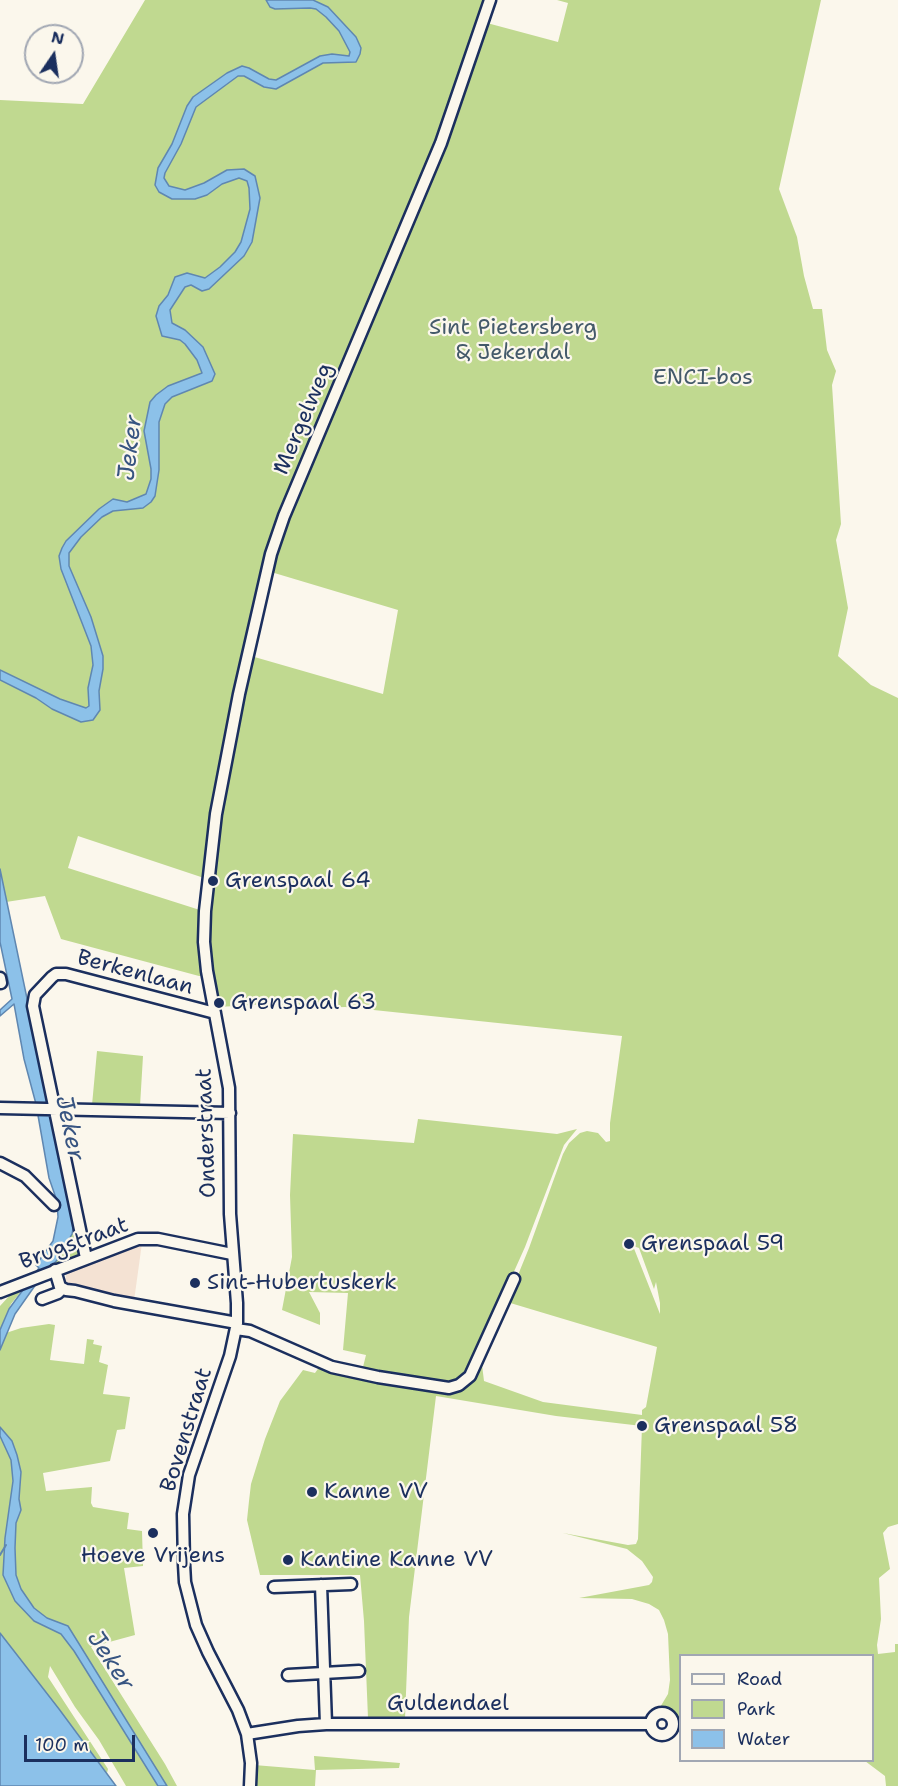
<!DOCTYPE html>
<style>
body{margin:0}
#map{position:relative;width:898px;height:1786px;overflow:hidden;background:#fbf7ec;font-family:"Shantell Sans",sans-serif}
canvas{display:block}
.legend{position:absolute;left:679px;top:1654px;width:195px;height:108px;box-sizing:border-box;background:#fbf7ec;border:2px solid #a1a7b3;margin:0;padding:8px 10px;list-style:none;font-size:18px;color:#1b2f5e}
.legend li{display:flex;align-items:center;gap:12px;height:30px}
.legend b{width:30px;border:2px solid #a1a7b3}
.north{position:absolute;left:24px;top:24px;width:60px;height:60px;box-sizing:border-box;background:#fbf7ec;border:2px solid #a1a7b3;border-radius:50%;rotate:13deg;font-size:16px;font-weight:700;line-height:24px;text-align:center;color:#1b2f5e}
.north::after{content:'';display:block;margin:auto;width:21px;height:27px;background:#1b2f5e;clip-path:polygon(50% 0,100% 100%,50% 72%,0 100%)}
.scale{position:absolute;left:24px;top:1735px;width:111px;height:27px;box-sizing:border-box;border:3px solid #1b2f5e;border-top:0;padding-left:8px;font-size:18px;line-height:21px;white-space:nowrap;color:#1b2f5e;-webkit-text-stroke:4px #fbf7ec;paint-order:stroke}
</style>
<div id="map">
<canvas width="898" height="1786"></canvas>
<ul class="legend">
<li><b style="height:8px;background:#fbf7ec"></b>Road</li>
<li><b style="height:16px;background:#c0d990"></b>Park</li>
<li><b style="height:16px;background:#8cc1e9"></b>Water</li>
</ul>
<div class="north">N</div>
<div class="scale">100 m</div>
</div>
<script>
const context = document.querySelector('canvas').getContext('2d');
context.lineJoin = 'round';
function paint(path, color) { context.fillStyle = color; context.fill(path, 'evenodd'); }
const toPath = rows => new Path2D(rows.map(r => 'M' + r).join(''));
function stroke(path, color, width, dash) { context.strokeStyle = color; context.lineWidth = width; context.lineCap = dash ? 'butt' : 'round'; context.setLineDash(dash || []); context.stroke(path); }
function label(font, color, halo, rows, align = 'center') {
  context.font = font + ' "Shantell Sans",sans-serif'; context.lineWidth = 4.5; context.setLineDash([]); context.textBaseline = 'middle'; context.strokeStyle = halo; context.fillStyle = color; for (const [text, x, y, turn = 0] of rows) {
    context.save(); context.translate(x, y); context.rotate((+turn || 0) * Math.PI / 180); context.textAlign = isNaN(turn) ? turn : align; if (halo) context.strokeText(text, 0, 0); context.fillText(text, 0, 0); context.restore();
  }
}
paint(toPath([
 [142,1243,134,1301,101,1294,70,1284,65,1281,67,1271,131,1245]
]), '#f4e2d3');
paint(toPath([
 [145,0,495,0,487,23,558,42,568,3,557,0,821,0,779,189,797,237,804,276,813,309,822,309,827,350,836,371,832,385,841,524,836,540,848,608,838,656,871,685,898,698,898,1524,888,1527,883,1533,890,1569,879,1578,881,1619,877,1645,878,1654,895,1652,895,1644,898,1644,898,1786,886,1786,885,1776,865,1761,872,1760,872,1656,680,1656,680,1725,676,1726,674,1715,670,1711,659,1709,668,1694,670,1680,668,1634,664,1620,659,1610,649,1604,632,1599,579,1598,649,1585,652,1582,653,1577,642,1561,627,1549,563,1533,628,1545,636,1544,638,1539,642,1426,556,1416,436,1396,409,1617,405,1718,368,1718,364,1621,360,1575,260,1575,247,1520,249,1501,251,1484,265,1439,280,1401,303,1370,315,1373,320,1366,360,1379,366,1355,343,1350,348,1293,309,1292,320,1313,320,1325,282,1310,292,1257,290,1195,293,1134,414,1143,418,1119,557,1134,577,1129,564,1145,525,1247,490,1325,481,1357,484,1381,543,1402,642,1415,642,1410,646,1407,657,1347,507,1302,529,1248,563,1154,569,1143,580,1133,587,1131,598,1133,606,1142,610,1141,610,1123,622,1036,345,1007,299,1009,297,1012,291,1007,274,1004,217,1007,209,962,213,881,78,836,68,868,203,911,205,976,199,976,61,939,45,896,6,902,0,869,0,100,83,104],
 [271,572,398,610,383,694,251,656],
 [633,1246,639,1248,654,1289,656,1282,660,1303,660,1314],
 [97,1051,143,1056,140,1106,92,1105],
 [74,1224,80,1246,77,1257,51,1267,58,1259],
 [23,1289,11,1304,0,1330,0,1306,11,1294],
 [49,1324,55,1325,50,1360,84,1364,87,1339,94,1340,93,1344,102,1346,99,1362,108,1365,103,1394,130,1397,125,1429,117,1430,110,1461,43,1473,46,1491,92,1487,91,1503,93,1507,129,1513,127,1529,142,1531,143,1566,124,1568,135,1635,91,1647,165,1764,177,1786,167,1786,68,1626,47,1618,34,1608,21,1589,16,1575,15,1548,16,1523,21,1510,19,1499,21,1472,12,1442,0,1427,0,1350,6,1333,21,1328],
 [0,1436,11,1460,13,1481,5,1538,3,1575,15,1601,34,1621,61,1634,74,1651,158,1786,126,1786,99,1740,75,1707,50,1666,48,1677,108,1769,107,1773,0,1633],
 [314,1756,400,1763,399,1768,316,1770,315,1786,253,1786,254,1765,315,1770]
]), '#c0d990');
const water = toPath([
 [266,0,313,0,328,7,356,37,361,48,360,54,356,62,323,63,276,89,264,87,244,76,238,76,196,107,181,144,165,173,164,178,169,186,185,190,204,183,227,170,244,169,255,176,260,198,252,242,244,256,209,289,202,291,191,285,185,287,170,310,172,323,185,330,203,347,215,374,212,381,172,397,165,404,159,422,159,470,155,496,151,502,143,508,113,511,102,517,81,537,69,553,69,566,91,617,103,656,103,669,99,691,100,710,93,720,81,722,52,709,36,698,0,680,0,670,60,699,86,708,89,706,88,688,93,665,91,646,61,569,59,556,62,548,66,541,99,509,113,499,127,502,146,494,151,479,151,469,144,431,150,402,156,395,168,386,202,373,197,360,185,344,180,340,162,336,156,316,159,306,168,295,175,277,187,273,205,278,220,267,235,252,241,242,250,209,249,188,247,181,239,178,222,184,207,195,195,199,172,199,159,192,155,185,158,168,172,144,187,106,193,97,227,73,242,66,249,68,269,79,276,80,320,56,332,54,349,56,350,52,339,31,326,17,316,9,310,8,275,9,270,7,266,0],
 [0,869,74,1224,72,1234,58,1259,51,1267,46,1270,15,1314,0,1350,0,1330,9,1309,39,1268,36,1265,53,1241,58,1217,57,1201,49,1178,36,1104,24,1059,14,1004,0,1016,0,1010,12,999,0,942,0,869],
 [0,1427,12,1441,17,1455,21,1472,19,1499,21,1510,16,1523,15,1548,16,1575,21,1589,34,1608,47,1618,68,1626,167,1786,158,1786,74,1651,61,1634,34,1621,15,1601,3,1575,5,1538,13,1481,11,1460,0,1436,0,1427],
 [0,1633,59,1709,116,1786,0,1786,0,1633]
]);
paint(water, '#8cc1e9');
stroke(water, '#5f87b1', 1.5);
stroke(toPath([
 [0,1555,6,1545]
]), '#5f87b1', 2);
const minor = toPath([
 [0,978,1,983],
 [0,1108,230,1113],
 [0,1163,25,1176,54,1205],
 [86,1258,33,1006,35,995,52,977,56,974,66,974,215,1013],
 [55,1270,60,1287,66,1290,75,1291,114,1301,237,1323],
 [0,1292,138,1239,158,1239,232,1254],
 [42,1299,58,1293,62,1289],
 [236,1329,250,1331,332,1367,378,1377,449,1388,459,1385,470,1376,514,1279],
 [321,1585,326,1724],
 [274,1587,351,1584],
 [288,1675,359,1671],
 '651 1724a11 11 0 1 1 22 0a11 11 0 1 1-22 0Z',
 [247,1734,298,1726,326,1724,651,1724],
 [250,1786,251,1763,247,1734,238,1710,208,1652,196,1625,185,1582,184,1564,183,1514,189,1475,230,1356,237,1323,237,1303,230,1214,229,1088,207,971,204,942,205,911,216,814,239,694,271,554,284,516,441,143,490,0]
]);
stroke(minor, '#1b2f5e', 15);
stroke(minor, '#fbf7ec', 10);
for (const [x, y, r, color] of [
 [213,881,6,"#1b2f5e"],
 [219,1003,6,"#1b2f5e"],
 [629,1244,6,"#1b2f5e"],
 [195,1283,6,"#1b2f5e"],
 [642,1426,6,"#1b2f5e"],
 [312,1492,6,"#1b2f5e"],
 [153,1533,6,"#1b2f5e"],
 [288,1560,6,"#1b2f5e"]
]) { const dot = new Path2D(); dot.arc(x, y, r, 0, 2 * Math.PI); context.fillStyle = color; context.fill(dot); stroke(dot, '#fbf7ec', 2); }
label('22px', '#445a6a', '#fbf7ec', [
 ["Sint Pietersberg",513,328],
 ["& Jekerdal",513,353],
 ["ENCI-bos",703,378]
]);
label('22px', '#1b2f5e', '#fbf7ec', [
 ["Mergelweg",304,419,-67],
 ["Berkenlaan",135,973,15],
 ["Onderstraat",207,1133,-92],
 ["Brugstraat",74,1244,-20],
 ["Bovenstraat",187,1430,-73],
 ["Guldendael",448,1704]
]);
label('22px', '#1b2f5e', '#fbf7ec', [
 ["Grenspaal 64",225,881],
 ["Grenspaal 63",231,1003],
 ["Grenspaal 59",641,1244],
 ["Sint-Hubertuskerk",207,1283],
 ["Grenspaal 58",654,1426],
 ["Kanne VV",324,1492],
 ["Hoeve Vrijens",153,1556,"center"],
 ["Kantine Kanne VV",300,1560]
], 'left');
label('italic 24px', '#375481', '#fbf7ec', [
 ["Jeker",131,448,-83],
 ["Jeker",69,1128,78],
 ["Jeker",110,1661,57]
]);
</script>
